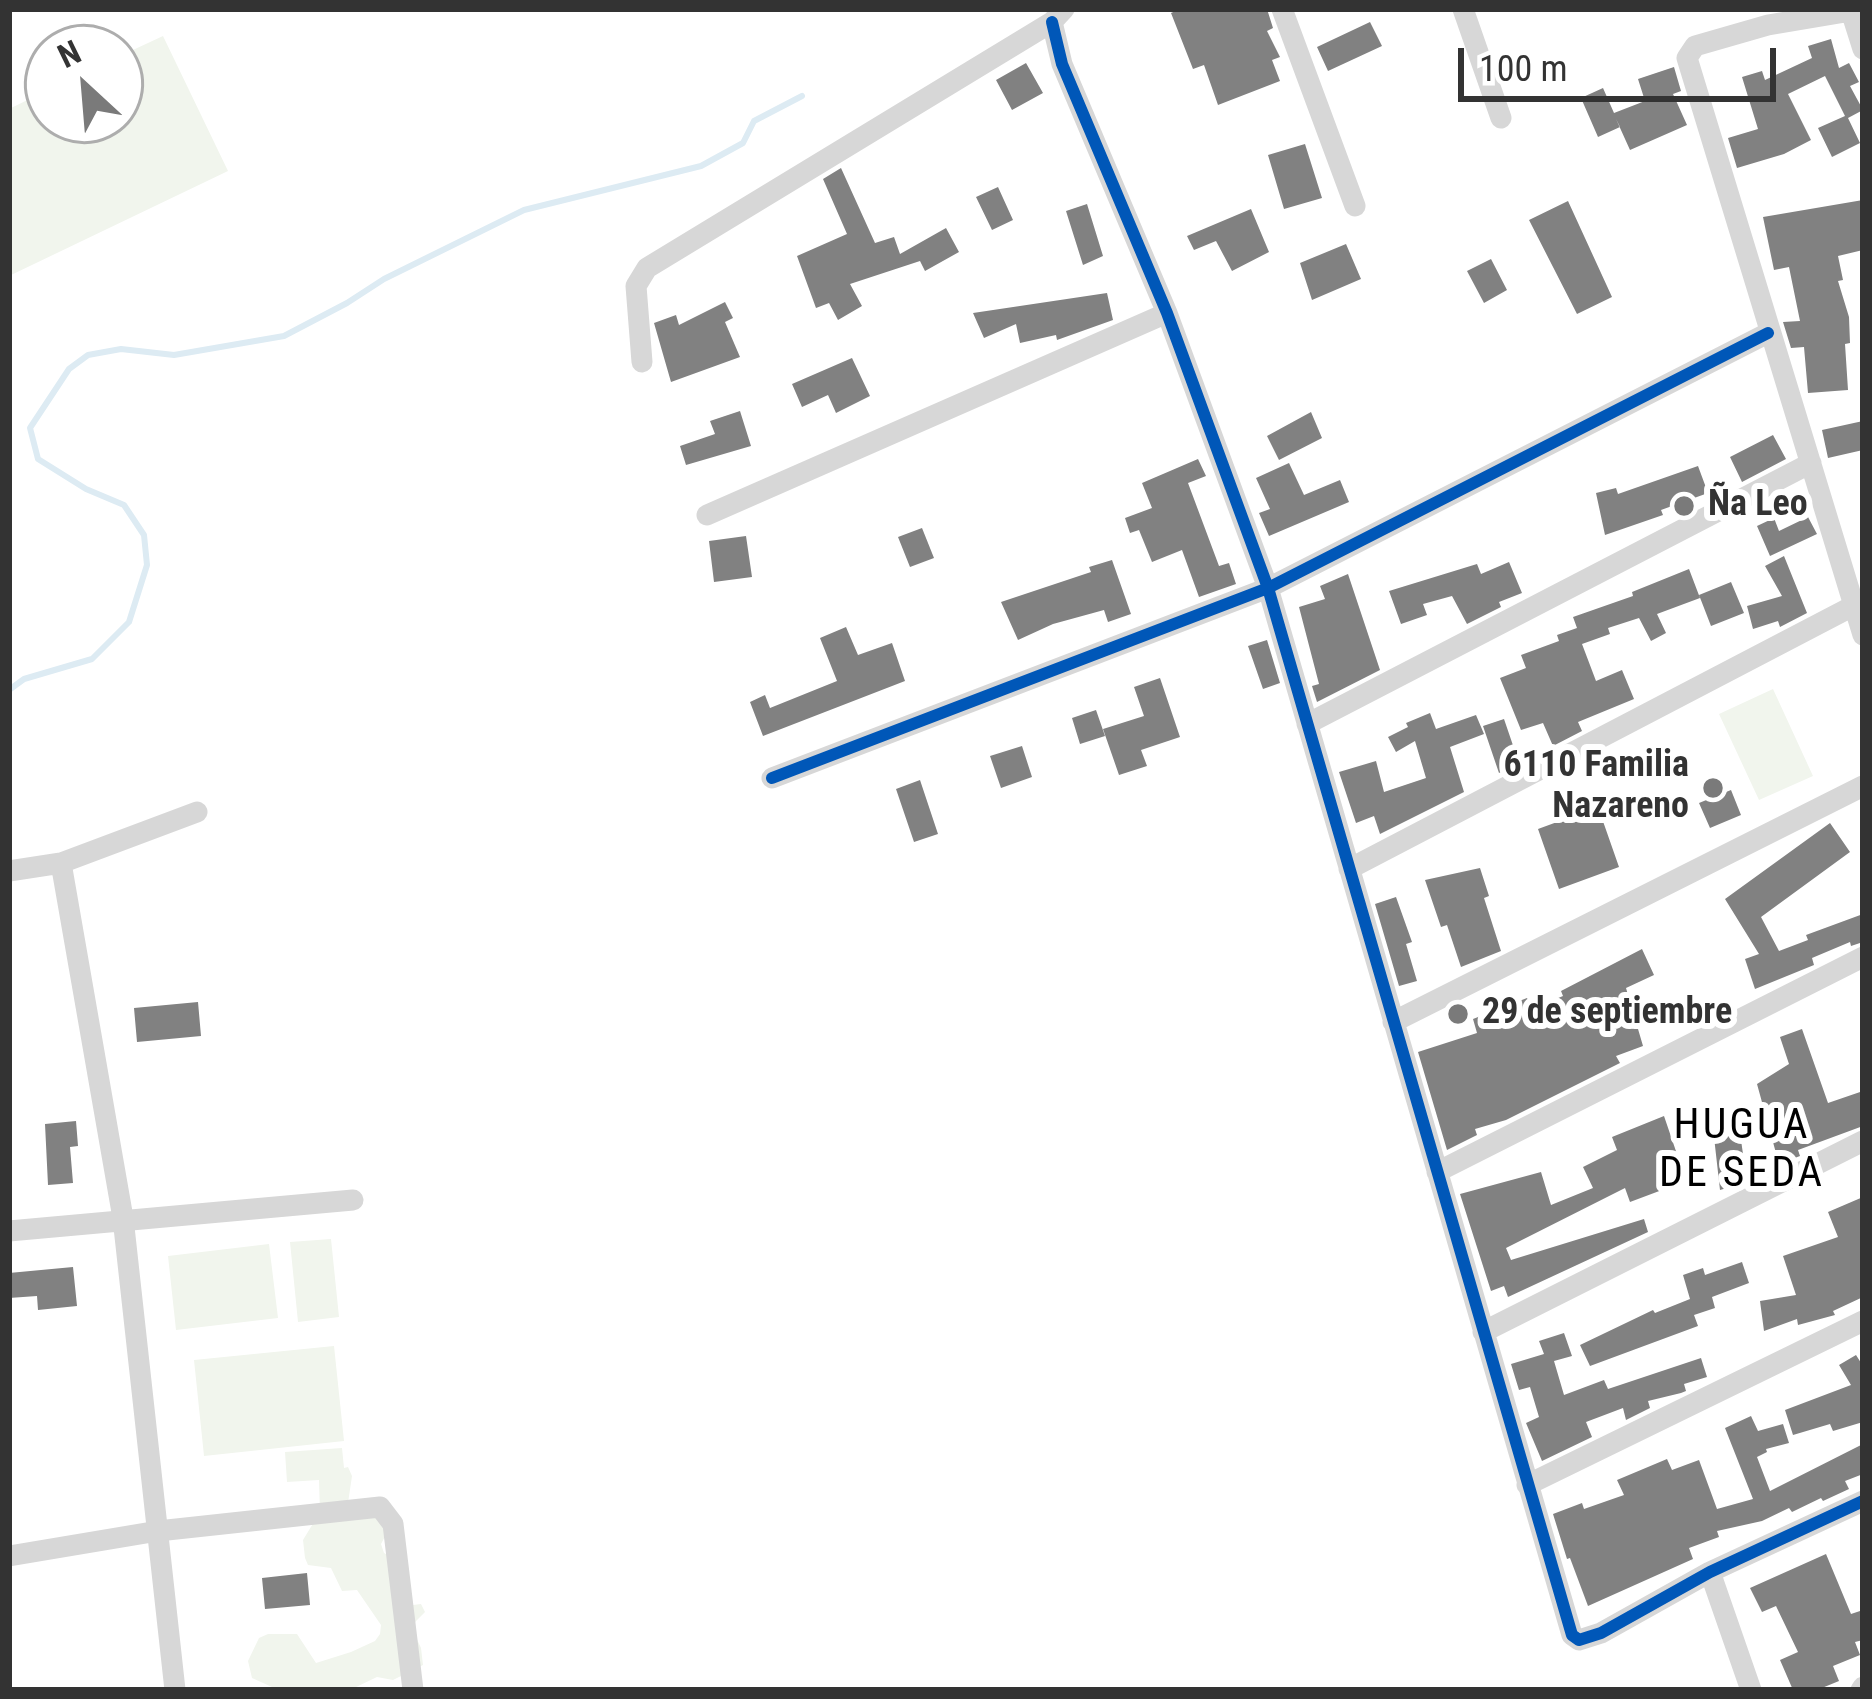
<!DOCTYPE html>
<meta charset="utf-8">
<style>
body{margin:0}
#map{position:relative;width:1872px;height:1699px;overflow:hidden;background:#fff;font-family:"Roboto Condensed",sans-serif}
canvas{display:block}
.frame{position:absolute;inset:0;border:12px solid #333;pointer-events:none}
.north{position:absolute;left:24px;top:24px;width:120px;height:120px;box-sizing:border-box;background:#fff;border:3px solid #adadad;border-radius:50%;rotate:334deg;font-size:33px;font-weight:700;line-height:48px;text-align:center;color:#333}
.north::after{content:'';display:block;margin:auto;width:42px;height:54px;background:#7a7a7a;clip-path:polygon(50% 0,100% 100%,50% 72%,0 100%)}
.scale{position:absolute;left:1458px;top:48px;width:318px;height:54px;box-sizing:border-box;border:6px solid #333;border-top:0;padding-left:15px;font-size:36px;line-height:42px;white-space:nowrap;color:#333;-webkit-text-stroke:9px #fff;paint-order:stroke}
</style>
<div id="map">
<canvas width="1872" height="1699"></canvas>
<div class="frame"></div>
<div class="north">N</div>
<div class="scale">100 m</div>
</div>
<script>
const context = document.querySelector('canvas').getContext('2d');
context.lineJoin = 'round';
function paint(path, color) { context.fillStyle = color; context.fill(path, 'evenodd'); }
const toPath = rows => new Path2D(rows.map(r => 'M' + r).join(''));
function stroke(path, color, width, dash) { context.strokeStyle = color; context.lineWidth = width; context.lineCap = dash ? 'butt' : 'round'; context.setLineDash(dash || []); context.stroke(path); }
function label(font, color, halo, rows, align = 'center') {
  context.font = font + ' "Roboto Condensed",sans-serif'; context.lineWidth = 12; context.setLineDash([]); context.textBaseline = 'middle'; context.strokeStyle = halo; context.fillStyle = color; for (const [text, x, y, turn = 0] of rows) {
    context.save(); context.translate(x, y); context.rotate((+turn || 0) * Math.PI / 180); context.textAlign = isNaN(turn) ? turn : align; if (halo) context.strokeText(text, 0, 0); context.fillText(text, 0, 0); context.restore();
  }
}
paint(toPath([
 [163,36,228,171,9,276,9,109,48,90,48,120,120,120,120,56],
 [1773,689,1813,776,1759,800,1719,714],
 [331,1239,339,1317,298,1322,290,1242],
 [269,1244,278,1318,176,1330,168,1256],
 [334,1346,344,1441,204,1456,194,1360],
 [342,1448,344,1468,348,1467,352,1476,348,1503,372,1510,388,1531,381,1544,384,1553,392,1557,405,1606,421,1604,425,1612,414,1623,413,1631,421,1648,423,1665,393,1680,377,1677,354,1688,270,1690,272,1687,252,1678,248,1661,259,1638,268,1634,297,1634,316,1663,351,1652,375,1641,380,1634,381,1625,357,1590,342,1591,331,1568,308,1565,305,1558,303,1540,320,1512,319,1480,287,1482,285,1452]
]), '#f1f5ed');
stroke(toPath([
 [9,690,24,679,92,659,129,622,147,565,144,535,124,505,86,489,38,459,30,428,69,369,88,355,121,349,174,355,284,336,347,303,384,279,524,210,701,166,743,143,754,121,802,96]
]), '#ddebf3', 6);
paint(toPath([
 [1180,9,1267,9,1273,28,1267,31,1280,57,1272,60,1280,81,1218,105,1204,65,1193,69,1171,13],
 [1370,22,1382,46,1328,71,1317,47],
 [1831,39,1839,68,1849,63,1859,82,1850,86,1863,110,1848,118,1860,143,1832,157,1818,128,1845,116,1825,76,1788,94,1811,140,1784,154,1737,168,1728,138,1758,129,1742,77,1762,71,1765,80,1812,58,1808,46],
 [1026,63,1043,93,1012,110,996,80],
 [1674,67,1681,91,1673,94,1687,125,1630,150,1616,119,1620,127,1598,137,1581,98,1603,88,1614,113,1645,101,1638,79],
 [1305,144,1322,198,1284,209,1268,155],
 [841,168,875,243,894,237,900,254,946,228,959,252,925,271,920,261,850,284,862,306,838,320,829,303,816,308,797,256,847,234,823,179],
 [998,187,1013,220,992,230,976,197],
 [1863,200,1863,250,1838,256,1843,280,1838,281,1849,317,1850,343,1845,344,1848,390,1808,393,1804,347,1791,348,1783,322,1800,321,1789,267,1774,270,1763,217],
 [1568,201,1612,297,1577,314,1529,220],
 [1087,204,1103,256,1083,265,1066,211],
 [1251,209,1269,252,1232,271,1216,241,1194,250,1187,236],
 [1346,244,1361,279,1312,300,1300,263],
 [1491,259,1507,290,1484,303,1467,271],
 [1107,293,1113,320,1057,340,1056,335,1020,343,1016,324,984,338,973,313],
 [725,302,733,318,725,322,740,357,671,382,654,323,676,315,679,325],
 [852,358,870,396,836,413,828,395,802,407,792,384],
 [740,411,751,446,686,465,680,446,715,434,710,421],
 [1311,412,1322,438,1279,460,1267,436],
 [1863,421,1863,450,1828,458,1822,430],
 [1773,435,1786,459,1742,482,1730,457],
 [1198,459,1206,476,1188,483,1219,566,1229,563,1236,584,1199,597,1182,550,1152,562,1139,530,1130,533,1125,518,1152,508,1142,483],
 [1289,463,1304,495,1340,480,1349,502,1269,536,1259,513,1270,509,1256,478],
 [1698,466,1708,493,1661,510,1663,515,1605,535,1596,493,1616,488,1618,494],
 [1808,517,1817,534,1770,556,1757,526,1774,518,1779,531],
 [922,528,934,558,910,567,898,537],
 [746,536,752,577,714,582,709,541],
 [1784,556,1807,613,1780,627,1778,621,1753,629,1747,606,1782,596,1765,566],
 [1112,560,1131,614,1108,622,1104,610,1053,624,1018,640,1001,602,1091,572,1089,567],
 [1509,562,1522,593,1499,602,1501,607,1467,624,1452,596,1423,604,1427,615,1401,624,1389,591,1477,564,1481,574],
 [1689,569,1700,598,1657,614,1666,633,1651,641,1639,618,1608,628,1610,634,1582,644,1596,681,1622,670,1634,699,1578,722,1582,731,1553,746,1543,723,1521,730,1500,678,1526,668,1521,655,1559,641,1557,635,1577,628,1573,617,1633,596,1632,592],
 [1348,574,1380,670,1317,702,1312,686,1319,684,1299,607,1325,599,1320,586],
 [1731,582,1744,613,1711,626,1699,595],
 [846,627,858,655,892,643,905,681,763,736,750,702,765,695,770,708,837,681,820,638],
 [1267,640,1280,683,1263,689,1248,646],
 [1160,678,1180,737,1141,750,1147,766,1119,775,1103,729,1144,716,1134,687],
 [1096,710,1105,736,1080,744,1072,718],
 [1430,713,1436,729,1476,715,1484,734,1450,747,1464,792,1380,834,1374,816,1356,823,1339,772,1376,761,1384,792,1426,778,1415,741,1396,752,1388,737,1408,727,1406,723],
 [1504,719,1519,763,1499,773,1483,726],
 [1022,746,1032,777,1001,788,990,756],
 [920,780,938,834,914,842,896,789],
 [1731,790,1741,815,1710,828,1699,803],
 [1598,807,1619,867,1559,889,1538,829],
 [1830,823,1850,852,1761,917,1779,951,1808,940,1806,935,1863,914,1863,942,1851,946,1850,942,1812,958,1814,965,1755,989,1745,959,1759,954,1725,899],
 [1480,868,1489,896,1484,898,1501,951,1461,967,1447,925,1441,927,1425,880],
 [1396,897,1412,942,1406,944,1417,981,1399,986,1375,904],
 [1642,949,1654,975,1626,988,1643,1046,1616,1056,1620,1063,1506,1120,1475,1129,1477,1135,1447,1150,1418,1052,1477,1033,1473,1019,1527,998,1532,1009,1563,996,1561,991],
 [198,1002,201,1036,137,1042,134,1008],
 [1802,1029,1828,1103,1863,1091,1863,1126,1798,1150,1800,1156,1779,1164,1757,1084,1789,1064,1780,1037],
 [1664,1116,1680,1163,1672,1166,1678,1184,1630,1202,1625,1188,1506,1248,1511,1260,1644,1219,1648,1232,1508,1297,1504,1286,1491,1291,1460,1194,1541,1172,1551,1205,1593,1188,1583,1167,1617,1150,1612,1137],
 [76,1121,78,1146,70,1147,73,1183,48,1185,45,1124],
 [1740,1133,1747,1182,1720,1190,1714,1137],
 [1863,1197,1863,1297,1833,1311,1835,1315,1798,1325,1797,1319,1764,1331,1760,1301,1796,1295,1783,1256,1838,1237,1828,1212],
 [1742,1262,1749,1283,1712,1297,1715,1308,1694,1315,1698,1326,1590,1366,1580,1345,1653,1310,1655,1313,1690,1299,1683,1275,1703,1268,1705,1275],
 [73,1267,77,1306,38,1310,37,1296,9,1298,9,1273],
 [1564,1333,1572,1356,1554,1361,1564,1395,1604,1380,1608,1389,1701,1358,1707,1377,1684,1384,1686,1391,1681,1393,1648,1401,1650,1408,1626,1420,1623,1408,1586,1422,1592,1437,1542,1461,1526,1423,1539,1417,1530,1387,1519,1390,1511,1364,1544,1354,1539,1341],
 [1856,1355,1863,1366,1863,1422,1833,1431,1830,1424,1793,1435,1785,1410,1851,1385,1839,1365],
 [1751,1416,1758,1431,1783,1424,1789,1443,1766,1449,1767,1452,1757,1457,1770,1491,1863,1444,1863,1474,1845,1481,1849,1489,1823,1501,1821,1498,1792,1512,1789,1508,1762,1521,1717,1531,1719,1537,1689,1548,1693,1559,1588,1606,1570,1558,1567,1559,1553,1514,1582,1503,1584,1509,1624,1495,1617,1480,1667,1459,1672,1470,1699,1460,1717,1509,1753,1499,1725,1428],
 [1826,1554,1851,1614,1863,1610,1863,1640,1855,1642,1860,1655,1833,1666,1839,1681,1817,1690,1793,1690,1780,1660,1798,1652,1776,1606,1762,1612,1750,1588],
 [307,1573,310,1605,265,1609,262,1578]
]), '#818181');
stroke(toPath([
 [1282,9,1355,206],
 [1463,9,1501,118],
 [1863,9,1768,25,1695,46,1687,58,1863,635],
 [1851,11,1863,49],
 [1052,22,1062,64,1167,313,1268,588,1572,1635,1579,1640,1601,1633,1710,1572,1863,1501],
 [642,362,636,286,647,268,1052,22,1064,9],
 [707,515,1167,313],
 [1307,724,1811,463],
 [772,778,1268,588,1768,333],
 [61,863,123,1218,175,1690],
 [1349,869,1853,606],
 [9,871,61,863,197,812],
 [1393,1022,1863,786],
 [1437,1172,1863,957],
 [9,1231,353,1200],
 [1483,1332,1863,1141],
 [1527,1485,1863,1321],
 [9,1556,158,1531,380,1507,393,1524,413,1690],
 [1710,1572,1751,1690],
 [1861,1690,1863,1687]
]), '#d7d7d7', 21);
stroke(toPath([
 [1052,22,1062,64,1167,313,1268,588,1572,1635,1579,1640,1601,1633,1710,1572,1863,1501],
 [772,778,1268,588,1768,333]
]), '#0057b8', 12);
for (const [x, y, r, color] of [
 [1684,506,12,"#7a7a7a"],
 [1713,788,12,"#7a7a7a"],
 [1458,1014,12,"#7a7a7a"]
]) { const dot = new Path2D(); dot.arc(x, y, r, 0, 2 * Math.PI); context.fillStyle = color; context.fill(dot); stroke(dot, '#fff', 4.5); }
label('bold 36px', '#333', '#fff', [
 ["Ña Leo",1708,506],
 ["6110 Familia",1689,767,"right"],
 ["Nazareno",1689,808,"right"],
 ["29 de septiembre",1482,1014]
], 'left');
context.letterSpacing = '3px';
label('42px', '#000', '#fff', [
 ["HUGUA",1742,1127],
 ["DE SEDA",1742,1175]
]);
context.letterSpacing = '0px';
</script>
